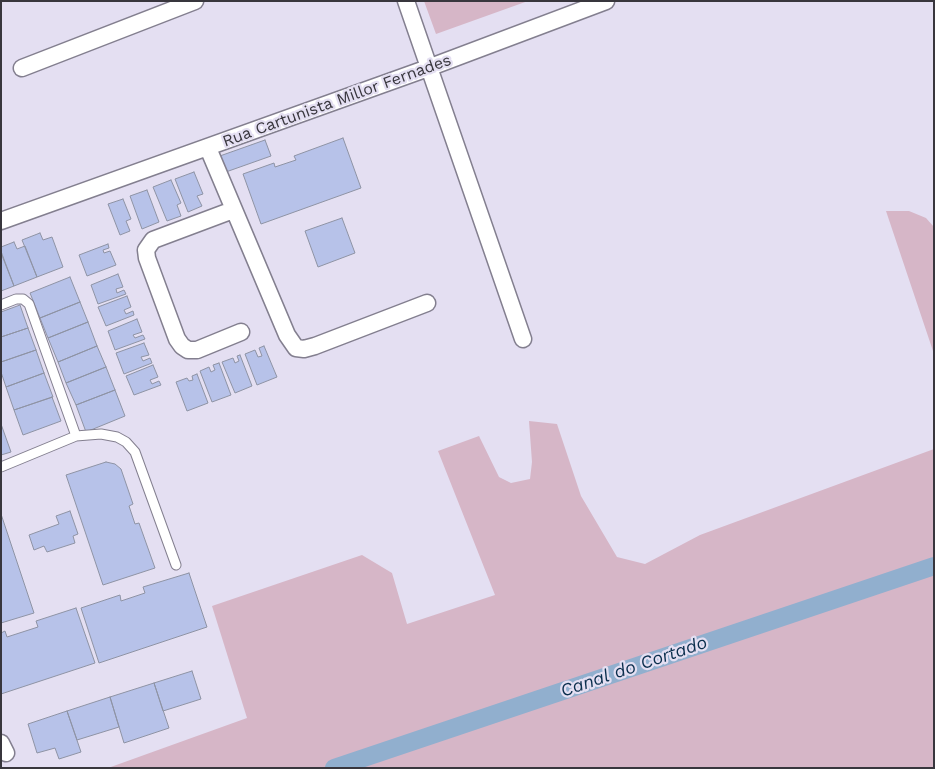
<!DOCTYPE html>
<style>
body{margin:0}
#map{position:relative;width:935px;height:769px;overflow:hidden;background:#e4dff2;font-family:"Work Sans",sans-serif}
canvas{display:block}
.frame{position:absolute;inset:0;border:2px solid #38363d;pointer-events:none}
</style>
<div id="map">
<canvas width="935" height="769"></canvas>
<div class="frame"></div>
</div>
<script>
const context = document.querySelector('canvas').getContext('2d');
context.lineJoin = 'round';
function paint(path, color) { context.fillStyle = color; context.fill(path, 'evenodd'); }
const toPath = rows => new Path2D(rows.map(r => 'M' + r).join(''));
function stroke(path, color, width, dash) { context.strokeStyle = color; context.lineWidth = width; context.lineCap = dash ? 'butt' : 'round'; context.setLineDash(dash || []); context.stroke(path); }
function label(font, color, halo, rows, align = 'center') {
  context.font = font + ' "Work Sans",sans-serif'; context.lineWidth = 4.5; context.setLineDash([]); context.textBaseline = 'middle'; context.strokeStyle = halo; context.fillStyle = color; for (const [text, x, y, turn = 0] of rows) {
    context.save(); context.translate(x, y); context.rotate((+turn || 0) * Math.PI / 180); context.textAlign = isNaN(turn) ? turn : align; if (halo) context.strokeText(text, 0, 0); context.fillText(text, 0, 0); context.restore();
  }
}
paint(toPath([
 [424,1,528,1,436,34],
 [886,211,909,211,926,218,934,227,934,354],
 [529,421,557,424,581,496,617,557,645,564,700,535,934,449,934,768,108,768,247,718,212,606,362,555,392,573,407,624,495,595,438,451,479,436,499,477,511,483,530,479,532,462]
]), '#d6b6c7');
stroke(toPath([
 [334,768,934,566]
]), '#91afce', 18);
const building = toPath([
 [343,138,361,188,261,224,243,174,274,163,275,167,296,160,294,156,343,138],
 [265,140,271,156,223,173,217,157,265,140],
 [194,172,203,194,197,196,202,206,188,212,175,179,194,172],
 [171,180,181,203,177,205,181,216,167,221,153,187,171,180],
 [147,190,159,222,142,229,130,196,147,190],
 [123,199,131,219,126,221,130,231,120,235,108,204,123,199],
 [342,218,355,253,318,267,305,231,342,218],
 [40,233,43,240,52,237,63,267,37,277,22,240,40,233],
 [14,242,17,249,25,246,37,277,14,286,1,253,1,247,14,242],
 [108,244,109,248,103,250,104,253,110,251,116,265,87,276,79,255,108,244],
 [2,254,14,286,1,291,1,255,2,254],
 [118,274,123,287,116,289,117,293,124,290,126,294,98,304,91,285,118,274],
 [70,277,80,302,40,318,30,293,70,277],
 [127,296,131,307,124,310,126,314,133,311,134,315,106,326,98,307,127,296],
 [80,302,88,322,48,338,40,318,80,302],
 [20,305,28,328,1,337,1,312,20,305],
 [137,319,142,332,133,335,135,338,143,335,145,339,115,350,108,331,137,319],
 [88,322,97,346,58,362,48,338,88,322],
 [28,328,36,350,1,362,1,337,28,328],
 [144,343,149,355,141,357,143,361,150,358,152,363,124,374,116,353,144,343],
 [97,346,106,367,66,383,58,362,97,346],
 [264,346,277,377,257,385,245,354,255,350,258,357,262,356,259,348,264,346],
 [36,350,44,373,6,387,1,372,1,362,36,350],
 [240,355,252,386,235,393,222,362,233,358,235,363,239,361,237,356,240,355],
 [219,363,231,395,212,402,200,371,209,367,211,372,215,370,213,365,219,363],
 [153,365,158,377,150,380,152,384,159,381,161,385,134,395,126,376,153,365],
 [106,367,115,390,76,405,66,383,106,367],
 [44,373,53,397,14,410,6,387,44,373],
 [197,374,208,403,187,411,176,382,187,378,189,381,193,380,192,376,197,374],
 [115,390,125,416,86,432,76,405,115,390],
 [52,397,61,421,23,435,14,410,52,397],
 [1,424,11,452,1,455,1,424],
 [106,462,115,464,121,469,133,504,129,506,135,524,139,523,155,568,103,585,66,475,106,462],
 [70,511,78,534,73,536,75,543,47,552,44,546,34,550,29,535,59,524,56,516,70,511],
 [1,514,34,613,1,623,1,514],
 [189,573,207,627,99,663,81,608,120,595,121,601,145,593,143,587,189,573],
 [76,608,95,663,1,694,1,633,5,631,7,637,38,627,36,621,76,608],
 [192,671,201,699,163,711,154,683,192,671],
 [154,683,169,728,124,743,110,697,154,683],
 [110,697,119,727,77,740,67,711,110,697],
 [67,711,81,752,59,759,55,748,37,753,28,724,67,711]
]);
paint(building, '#b7c2e9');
stroke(building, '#8e93a4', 1);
const lane = toPath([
 [1,305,16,299,23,299,29,304,76,436],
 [1,467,76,436,101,434,117,437,126,442,135,452,176,565]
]);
const street = toPath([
 [406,1,523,339],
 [22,68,195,1],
 [208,148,287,335,296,348,304,349,315,346,427,303],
 [233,210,153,240,146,250,147,258,177,339,182,346,188,350,197,350,241,332],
 [1,221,428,68,606,1],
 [1,743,6,753]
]);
stroke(lane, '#837f8f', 11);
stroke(street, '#837f8f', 19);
stroke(lane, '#fff', 9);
stroke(street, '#fff', 16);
label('16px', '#38363d', '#e4dff2', [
 ["Rua Cartunista Millor Fernades",337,101,-20]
]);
label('italic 18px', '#0a2e4d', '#e4dff2', [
 ["Canal do Cortado",634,667,-19]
]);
</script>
